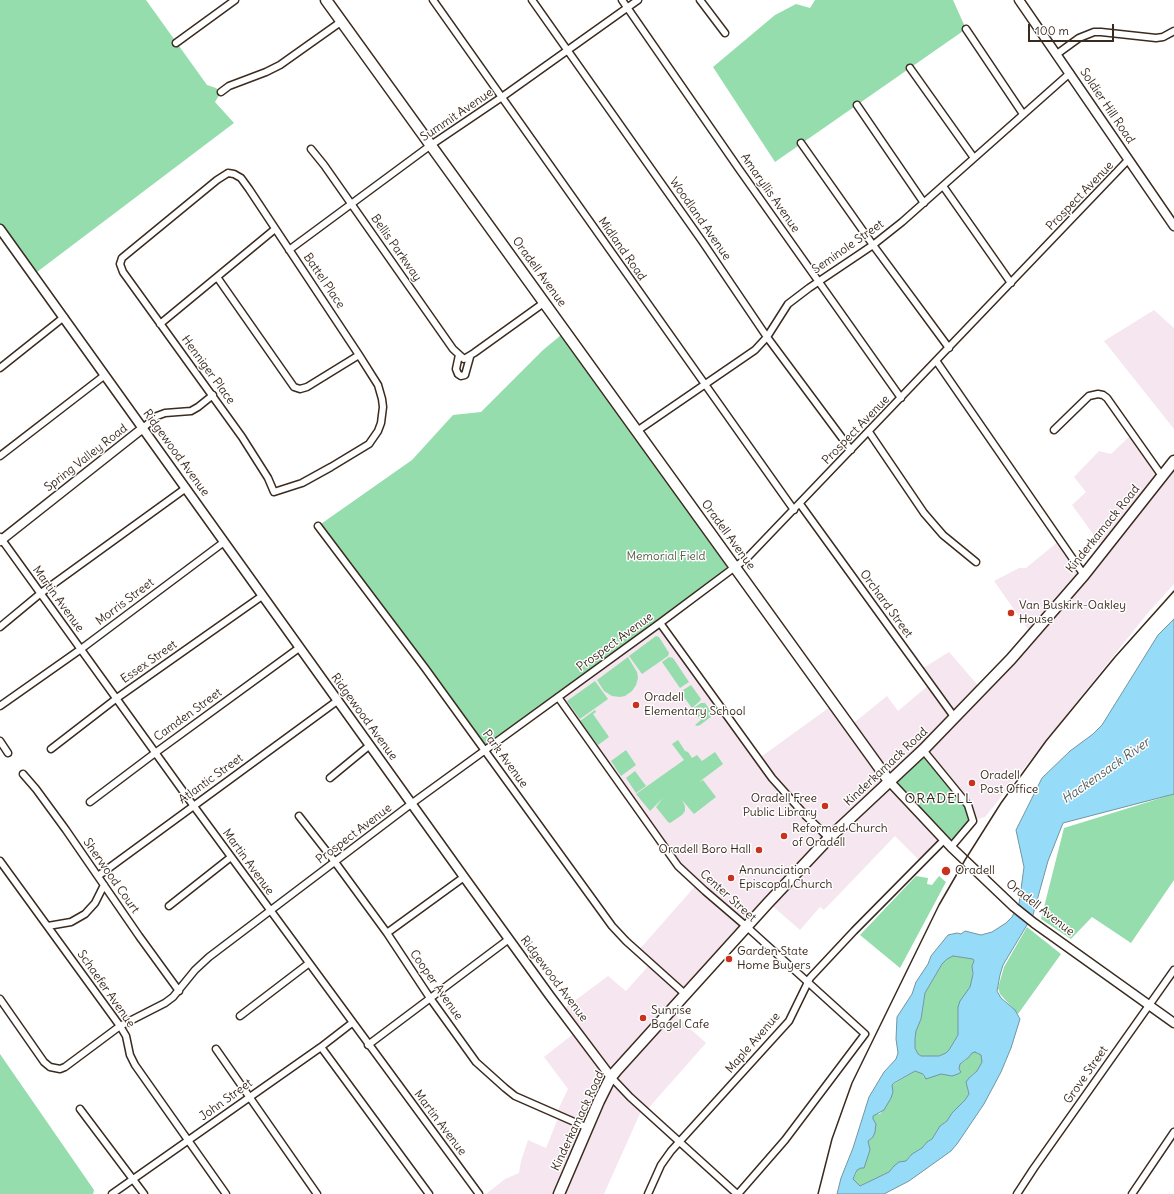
<!DOCTYPE html>
<style>
body{margin:0}
#map{position:relative;width:1174px;height:1194px;overflow:hidden;background:#fff;font-family:Delius,sans-serif}
canvas{display:block}
.scale{position:absolute;left:1028px;top:24px;width:86px;height:18px;box-sizing:border-box;border:2px solid #3b2a1e;border-top:0;padding-left:5px;font-size:12px;line-height:14px;white-space:nowrap;color:#3b2a1e;-webkit-text-stroke:3px #fff;paint-order:stroke}
</style>
<div id="map">
<canvas width="1174" height="1194"></canvas>
<div class="scale">100 m</div>
</div>
<script>
const context = document.querySelector('canvas').getContext('2d');
context.lineJoin = 'round';
function paint(path, color) { context.fillStyle = color; context.fill(path, 'evenodd'); }
const toPath = rows => new Path2D(rows.map(r => 'M' + r).join(''));
function stroke(path, color, width, dash) { context.strokeStyle = color; context.lineWidth = width; context.lineCap = dash ? 'butt' : 'round'; context.setLineDash(dash || []); context.stroke(path); }
function label(font, color, halo, rows, align = 'center') {
  context.font = font + ' Delius,sans-serif'; context.lineWidth = 3; context.setLineDash([]); context.textBaseline = 'middle'; context.strokeStyle = halo; context.fillStyle = color; for (const [text, x, y, turn = 0] of rows) {
    context.save(); context.translate(x, y); context.rotate((+turn || 0) * Math.PI / 180); context.textAlign = isNaN(turn) ? turn : align; if (halo) context.strokeText(text, 0, 0); context.fillText(text, 0, 0); context.restore();
  }
}
paint(toPath([
 [1154,310,1174,328,1174,429,1104,341],
 [1132,434,1162,476,1174,461,1174,584,1147,614,985,817,973,821,944,840,922,863,895,836,824,910,820,907,800,930,769,903,671,1011,706,1043,645,1112,642,1109,604,1194,486,1194,505,1179,519,1173,521,1161,528,1140,546,1148,559,1116,556,1114,568,1089,544,1057,577,1031,561,1011,608,976,626,991,651,963,638,951,697,884,678,866,558,697,660,623,758,759,834,704,850,726,887,696,898,711,930,684,920,670,949,652,982,690,1032,635,994,581,1019,568,1026,568,1060,540,1084,574,1104,549,1072,505,1086,492,1074,477,1099,451,1111,454]
]), '#f5e6f0');
paint(toPath([
 [0,0,146,0,207,85,216,88,221,92,215,102,234,123,33,275,0,229],
 [815,0,953,0,966,29,775,162,713,67,775,15,796,4,810,8],
 [566,331,735,567,485,750,318,526,412,460,453,415,481,412,543,350],
 [656,636,659,637,669,653,668,656,642,674,629,656],
 [628,657,637,672,638,678,636,685,632,691,625,696,620,697,612,696,604,691,597,680],
 [669,657,673,658,689,682,680,688,662,662],
 [595,681,608,699,580,719,567,701],
 [691,685,701,699,700,701,692,708,680,692],
 [701,703,705,703,712,713,712,716,700,725,697,726,695,725,701,720,692,709],
 [595,710,596,712,593,714,609,737,598,745,580,721],
 [678,740,685,751,688,752,692,758,697,755,702,761,715,752,723,764,699,782,703,780,716,797,694,814,682,800,685,806,685,811,682,815,670,823,668,822,656,807,663,798,650,811,636,794,684,760,672,744],
 [626,750,636,765,621,776,611,761],
 [923,750,968,805,973,821,951,847,889,781],
 [635,771,646,786,636,793,626,778],
 [1174,794,1174,880,1131,943,1092,917,1071,939,1041,919,1064,828],
 [916,876,928,878,927,884,932,885,939,876,946,882,900,968,860,935],
 [1027,927,1061,954,1018,1014,1000,994,998,988,1004,967],
 [953,956,973,959,974,961,972,966,973,978,970,987,967,992,958,1025,958,1035,949,1050,946,1053,939,1056,921,1056,918,1054,915,1048,915,1039,916,1031,921,1019,925,993,942,964,947,959],
 [975,1052,982,1055,982,1062,977,1071,969,1078,967,1087,969,1094,965,1100,952,1113,947,1121,940,1126,932,1139,927,1142,922,1148,912,1154,906,1161,894,1166,889,1172,860,1186,853,1179,856,1174,857,1170,861,1168,864,1168,870,1150,868,1141,873,1137,875,1122,873,1119,873,1116,875,1114,880,1114,891,1098,893,1092,892,1085,915,1071,922,1073,924,1077,941,1074,952,1076,961,1072,959,1069,960,1064,965,1061,972,1053],
 [0,1054,94,1190,93,1194,0,1194]
]), '#95ddac');
const water = toPath([
 [1174,619,1174,794,1063,823,1048,861,1033,915,1003,965,1000,975,997,991,1001,998,1015,1010,1020,1019,1011,1048,1001,1072,984,1104,957,1144,951,1151,909,1181,884,1194,837,1194,841,1178,853,1148,869,1097,884,1072,896,1059,898,1053,896,1039,897,1017,912,994,916,982,928,964,931,956,948,935,957,933,961,934,965,931,981,935,992,932,1006,923,1012,917,1019,904,1024,867,1016,830,1042,778,1070,751,1093,734,1102,725,1158,635,1174,619],
 [953,956,973,959,974,961,972,966,973,974,970,987,960,1001,958,1007,958,1035,949,1050,946,1053,939,1056,921,1056,918,1054,915,1048,915,1039,916,1031,921,1019,925,993,942,964,947,959,953,956],
 [975,1052,981,1055,982,1062,977,1071,969,1078,966,1082,969,1094,965,1100,952,1113,947,1121,940,1126,932,1139,927,1142,922,1148,912,1154,906,1161,899,1162,894,1166,889,1172,860,1186,853,1179,857,1170,861,1168,864,1168,870,1150,868,1141,873,1137,875,1132,876,1124,873,1119,873,1116,884,1110,891,1098,893,1092,892,1085,894,1083,915,1071,923,1074,926,1079,941,1074,952,1076,958,1074,961,1072,959,1069,960,1064,968,1058,972,1053,975,1052]
]);
paint(water, '#96dcf8');
stroke(water, '#7295a1', 1);
const minor = toPath([
 [433,0,794,510],
 [532,0,702,241,767,337,851,450],
 [622,0,739,169,901,398],
 [700,0,725,33],
 [966,29,1023,114],
 [176,43,235,0],
 [1057,54,1079,38,1094,32,1101,32,1156,38,1163,37,1174,31],
 [910,68,974,158],
 [221,92,229,86,266,72,280,65,342,21],
 [857,105,924,203],
 [801,143,873,245,949,348],
 [311,149,324,165,453,349,464,359,474,353,545,302],
 [228,173,234,174,241,178,249,189,359,355,378,385,382,399,383,407,381,423,378,431,369,444,331,467,302,483,274,492,268,478,242,437,123,272,120,264,122,258,217,180,228,173],
 [943,186,1011,283],
 [289,250,431,145,502,97,638,0],
 [217,277,294,387,300,389,307,387,359,355],
 [160,324,275,229],
 [459,355,456,369,458,374,461,376,465,375,470,357],
 [937,362,1084,575],
 [0,368,64,317],
 [143,428,157,416,165,413,191,411,198,407,213,395],
 [1054,430,1089,396,1098,394,1103,395,1107,398,1162,476],
 [637,431,755,350,767,337,788,304,809,288,873,245,902,222,1070,73],
 [869,432,924,513,943,535,976,562],
 [0,456,105,375],
 [800,504,955,718],
 [318,526,425,668,612,926,626,941,685,994],
 [0,537,193,805,479,1194],
 [660,623,772,778,806,816,829,838],
 [0,627,41,593,186,488],
 [558,697,678,866,705,891,747,927,865,1034,785,1140,738,1194],
 [0,706,81,649,224,542],
 [0,741,8,753],
 [51,749,117,698,262,596],
 [923,750,968,805,973,821,951,847],
 [23,774,36,789,66,830,139,936,179,991],
 [330,778,370,745],
 [90,802,155,753,299,648],
 [299,816,335,862,387,933,430,998,476,1062,505,1088,515,1096,588,1128],
 [0,861,120,1026,126,1036,130,1055,135,1065,226,1194],
 [98,876,337,701],
 [169,906,231,857],
 [48,926,71,922,85,914,95,903,104,885],
 [387,933,464,877],
 [0,999,44,1062,50,1067,60,1069,65,1067,120,1026,165,1003,173,997,195,970,209,957,411,804,660,623,747,558,1128,160],
 [240,1016,308,964],
 [368,1045,509,939],
 [321,1047,429,1194],
 [216,1049,317,1194],
 [611,1077,630,1097,737,1194],
 [80,1109,144,1194],
 [112,1194,321,1047,352,1023],
 [648,1194,661,1165,671,1151,789,1021,810,978,854,931,944,840],
 [1017,1194,1034,1168,1174,970],
 [1132,1194,1174,1132]
]);
const tertiary = toPath([
 [1019,0,1174,226],
 [0,229,464,877,550,996,611,1077],
 [0,541,143,428],
 [889,781,951,847,1014,907,1034,923,1174,1023]
]);
const primary = toPath([
 [326,0,889,781],
 [559,1194,599,1101,611,1077,616,1071,768,903,829,838,923,750,1011,659,1084,575,1174,461]
]);
stroke(minor, '#3b2a1e', 9);
stroke(tertiary, '#3b2a1e', 11);
stroke(primary, '#3b2a1e', 13);
stroke(minor, '#fff', 6);
stroke(tertiary, '#fff', 8);
stroke(primary, '#fff', 10);
stroke(toPath([
 [818,1194,832,1139,852,1083,939,905,965,860,1001,803,1046,741,1115,657,1174,591]
]), '#3b2a1e', 1.5);
for (const [x, y, r, color] of [
 [1011,613,4,"#c8321e"],
 [636,705,4,"#c8321e"],
 [972,783,4,"#c8321e"],
 [825,806,4,"#c8321e"],
 [784,836,4,"#c8321e"],
 [759,850,4,"#c8321e"],
 [946,871,5,"#c8321e"],
 [731,878,4,"#c8321e"],
 [729,959,4,"#c8321e"],
 [643,1018,4,"#c8321e"]
]) { const dot = new Path2D(); dot.arc(x, y, r, 0, 2 * Math.PI); context.fillStyle = color; context.fill(dot); stroke(dot, '#fff', 1.5); }
label('12px', '#3b2a1e', '#fff', [
 ["Soldier Hill Road",1107,106,56],
 ["Summit Avenue",457,115,-34],
 ["Amaryllis Avenue",770,193,55],
 ["Prospect Avenue",1080,196,-46],
 ["Woodland Avenue",700,219,55],
 ["Seminole Street",848,247,-35],
 ["Bellis Parkway",396,248,55],
 ["Midland Road",622,249,55],
 ["Oradell Avenue",539,272,54],
 ["Battel Place",324,281,56],
 ["Henniger Place",208,370,54],
 ["Prospect Avenue",856,430,-46],
 ["Ridgewood Avenue",176,453,54],
 ["Spring Valley Road",86,458,-38],
 ["Kinderkamack Road",1103,529,-51],
 ["Oradell Avenue",728,535,54],
 ["Martin Avenue",58,599,54],
 ["Morris Street",125,602,-37],
 ["Orchard Street",886,604,54],
 ["Prospect Avenue",615,642,-36],
 ["Essex Street",149,662,-35],
 ["Camden Street",188,715,-36],
 ["Ridgewood Avenue",364,717,54],
 ["Park Avenue",505,759,54],
 ["Kinderkamack Road",886,767,-43],
 ["Atlantic Street",211,779,-36],
 ["Prospect Avenue",354,834,-37],
 ["Martin Avenue",248,862,54],
 ["Sherwood Court",111,876,55],
 ["Center Street",728,896,42],
 ["Oradell Avenue",1040,908,38],
 ["Ridgewood Avenue",554,979,53],
 ["Cooper Avenue",436,985,55],
 ["Schaefer Avenue",106,989,55],
 ["Maple Avenue",753,1043,-49],
 ["Grove Street",1086,1075,-55],
 ["John Street",226,1100,-36],
 ["Kinderkamack Road",578,1121,-65],
 ["Martin Avenue",440,1123,53]
]);
label('12px', '#566049', '#fff', [
 ["Memorial Field",666,557]
]);
label('12px', '#3b2a1e', '#fff', [
 ["Van Buskirk-Oakley",1019,606],
 ["House",1019,620],
 ["Oradell",644,698],
 ["Elementary School",644,712],
 ["Oradell",980,776],
 ["Post Office",980,790],
 ["Oradell Free",817,799,"right"],
 ["Public Library",817,813,"right"],
 ["Reformed Church",792,829],
 ["of Oradell",792,843],
 ["Oradell Boro Hall",751,850,"right"],
 ["Annunciation",739,871],
 ["Episcopal Church",739,885],
 ["Oradell",955,871],
 ["Garden State",737,952],
 ["Home Buyers",737,966],
 ["Sunrise",651,1011],
 ["Bagel Cafe",651,1025]
], 'left');
label('italic 13px', '#565f5f', '#fff', [
 ["Hackensack River",1106,771,-35]
]);
context.letterSpacing = '1px';
label('14px', '#3b2a1e', '#fff', [
 ["ORADELL",939,799]
]);
context.letterSpacing = '0px';
</script>
